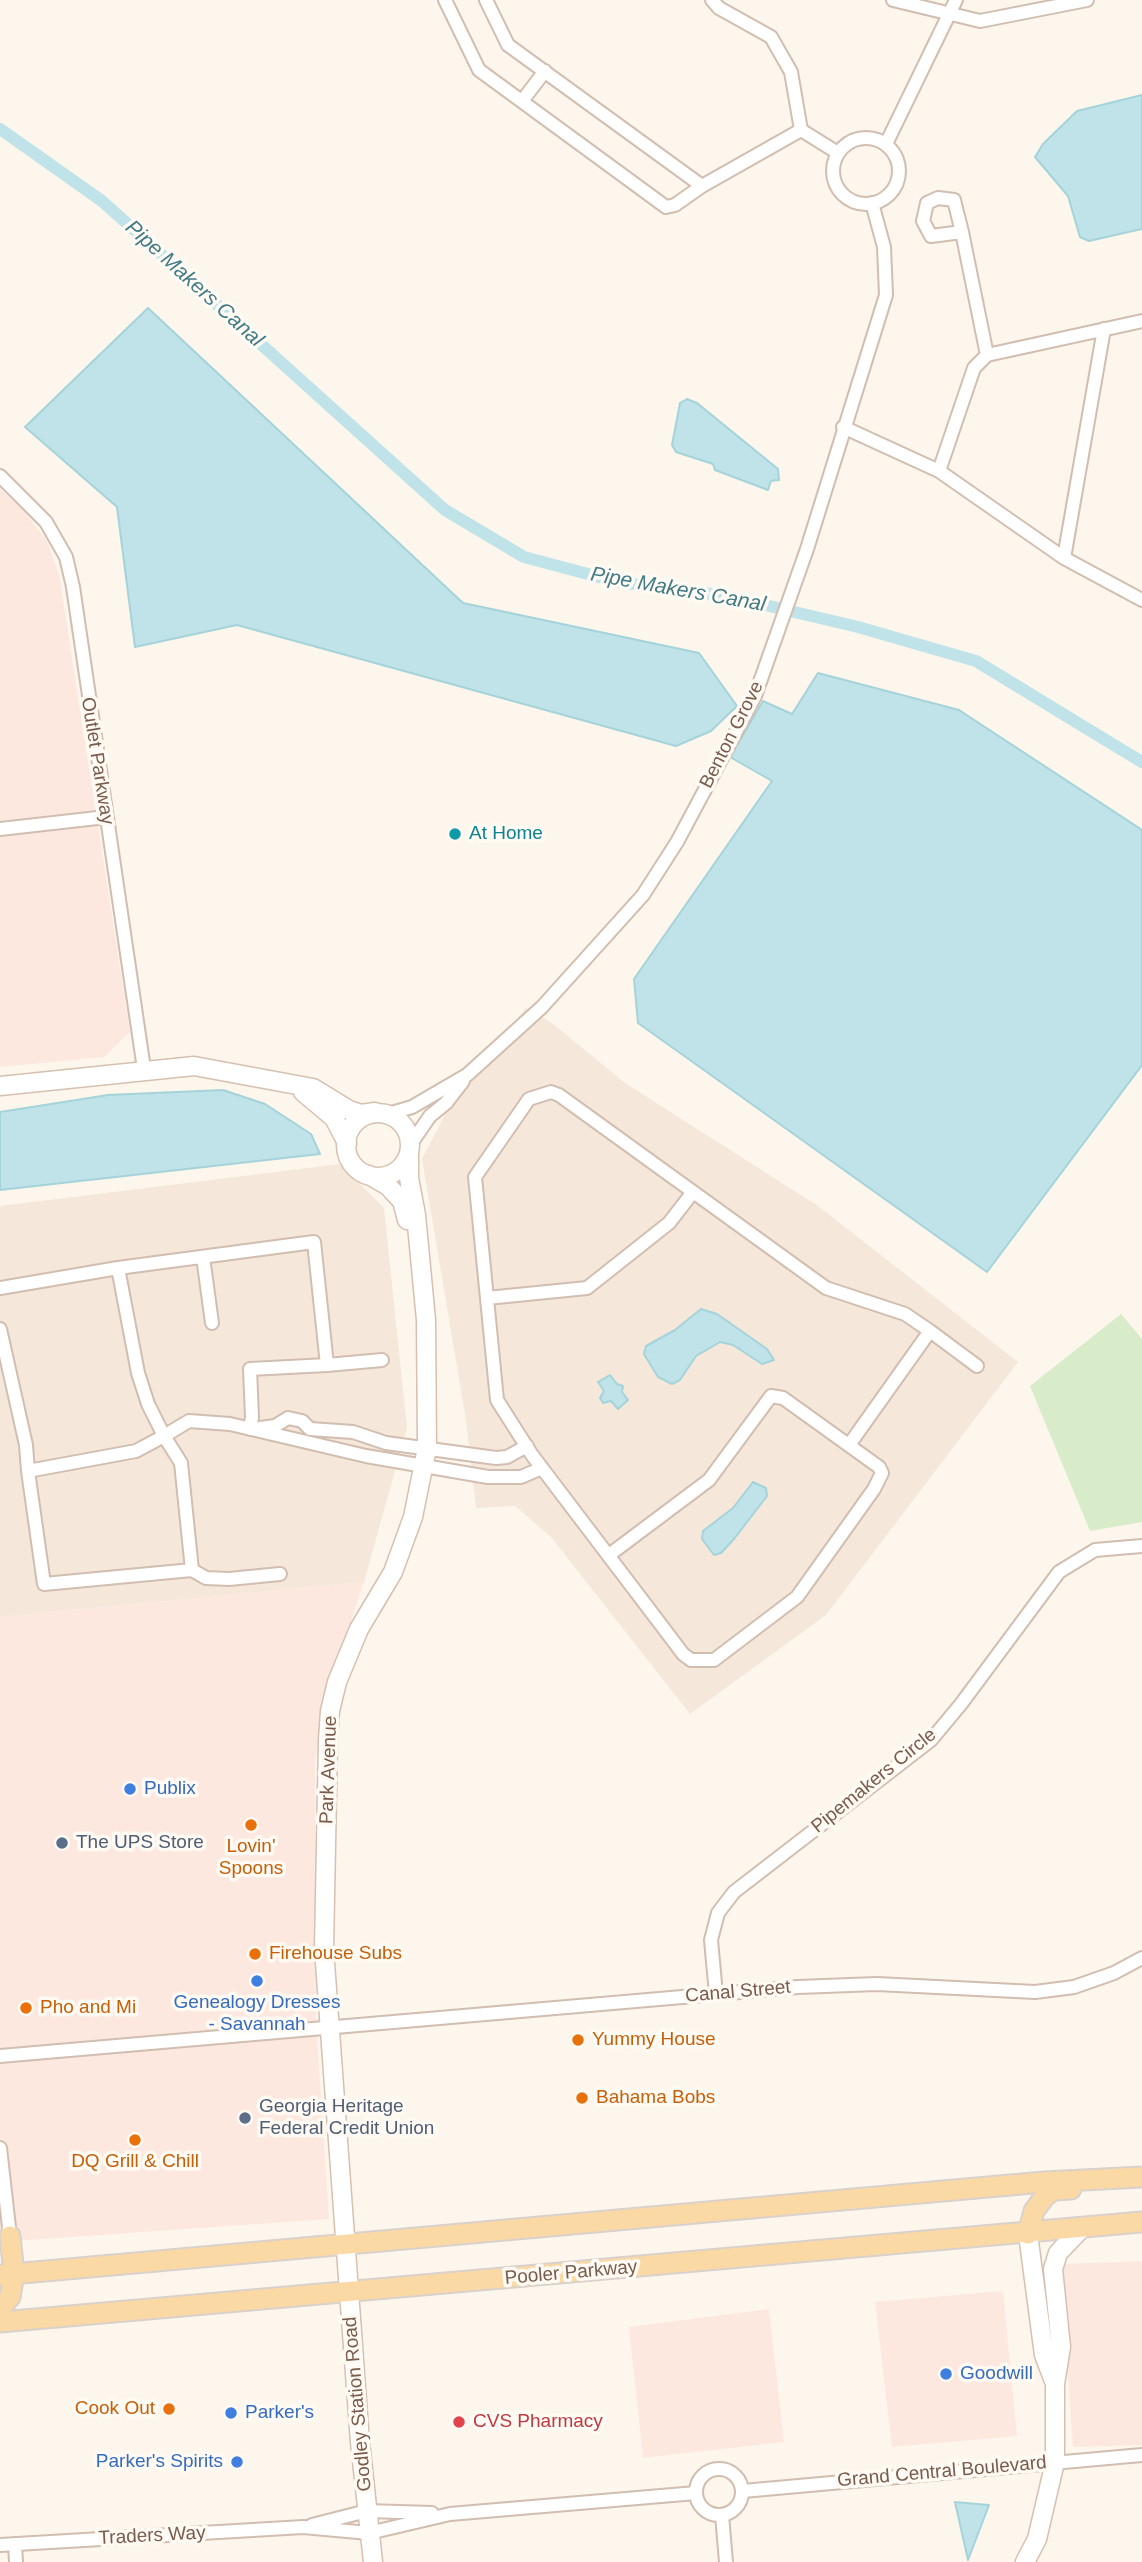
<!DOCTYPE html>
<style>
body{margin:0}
canvas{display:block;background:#fdf6ec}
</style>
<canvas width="1142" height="2562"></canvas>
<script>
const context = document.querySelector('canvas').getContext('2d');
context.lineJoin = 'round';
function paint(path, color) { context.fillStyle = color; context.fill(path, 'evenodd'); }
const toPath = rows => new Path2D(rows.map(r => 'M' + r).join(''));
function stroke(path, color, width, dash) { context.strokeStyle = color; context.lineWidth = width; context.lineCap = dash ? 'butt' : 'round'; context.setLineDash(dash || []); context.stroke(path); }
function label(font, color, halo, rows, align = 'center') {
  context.font = font + ' Arial,sans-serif'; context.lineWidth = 7; context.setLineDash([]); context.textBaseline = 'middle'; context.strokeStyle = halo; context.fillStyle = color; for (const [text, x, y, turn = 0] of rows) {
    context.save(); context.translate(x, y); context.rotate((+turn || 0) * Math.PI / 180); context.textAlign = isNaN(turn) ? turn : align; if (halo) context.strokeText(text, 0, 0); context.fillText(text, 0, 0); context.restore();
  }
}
paint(toPath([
 [526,1008,552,1023,625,1083,818,1206,1018,1362,826,1615,690,1714,551,1537,515,1506,476,1508,466,1420,422,1159,451,1103],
 [340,1164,384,1208,407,1428,364,1582,0,1617,0,1206]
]), '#f5e8da');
paint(toPath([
 [0,489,22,509,47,541,59,574,130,1032,104,1057,0,1067],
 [364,1582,322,1708,315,1764,316,2022,329,2219,0,2242,0,1617],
 [1142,2261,1142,2445,1073,2447,1060,2264],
 [1003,2291,1017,2436,892,2447,875,2302],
 [769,2309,784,2442,643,2458,629,2327]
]), '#fde8e0');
paint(toPath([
 [1121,1314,1142,1339,1142,1522,1090,1531,1030,1386]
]), '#d8ecc9');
const water = toPath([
 [1142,95,1142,229,1089,241,1080,237,1068,196,1035,157,1043,144,1077,111,1142,95],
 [148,308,463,603,699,653,737,706,711,731,676,746,237,625,135,647,117,507,25,427,148,308],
 [687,399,697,403,778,469,779,480,771,481,768,490,715,470,713,464,676,452,672,445,680,403,687,399],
 [818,673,959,710,1142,830,1142,1065,987,1272,638,1023,634,979,772,781,730,757,763,701,792,714,818,673],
 [223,1090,265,1104,311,1134,320,1154,0,1190,0,1112,108,1095,223,1090],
 [701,1309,717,1314,767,1349,774,1360,762,1364,733,1345,720,1342,696,1356,680,1380,672,1384,658,1377,644,1354,646,1346,675,1330,701,1309],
 [610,1375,617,1384,623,1386,622,1392,628,1400,618,1409,611,1401,603,1403,600,1398,604,1391,598,1382,610,1375],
 [753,1482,766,1488,767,1496,734,1539,721,1553,714,1555,702,1539,703,1531,733,1508,753,1482],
 [955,2502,989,2505,968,2560,955,2502]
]);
paint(water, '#bfe3e8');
stroke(water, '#a5d3da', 2);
stroke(toPath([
 [0,129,102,201,445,510,524,557,618,582,727,596,858,627,976,661,1142,762]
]), '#bfe3e8', 12);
const street = toPath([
 [445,0,479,70,666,207,675,205,702,186,801,130],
 [486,0,508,45,702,186],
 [712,0,719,8,771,37,791,72,801,130,838,153],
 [893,0,980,21,1087,0],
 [522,101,545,71],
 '833 171a33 33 0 1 1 66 0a33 33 0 1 1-66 0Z',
 [886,144,956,0],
 [962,232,931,236,923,221,927,203,938,198,954,200,962,232,987,355],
 [843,427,939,471,1064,558,1142,600],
 [939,471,974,368,987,355,1142,321],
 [0,476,46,522,66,557,73,587,144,1069],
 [1064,558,1104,329],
 [0,829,106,817],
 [388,1114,412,1107,467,1075,542,1007,643,895,677,842,755,696,807,549,886,295,884,247,872,203],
 [410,1145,430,1116,446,1103,463,1081],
 [203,1257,212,1323],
 [118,1268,314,1242,327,1365,250,1369,252,1417,250,1429],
 [0,1288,118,1268,138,1373,148,1404,164,1436,181,1463,192,1570,44,1584,28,1471,136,1451,164,1436,189,1421,230,1424,366,1456,488,1477,521,1477,542,1468],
 [487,1298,587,1288,669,1223,693,1192],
 [0,1329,26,1445,28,1471],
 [327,1365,382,1360],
 [260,1428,275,1426,288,1418,302,1421,310,1429,353,1432,386,1443,496,1458,507,1457,527,1446],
 [849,1445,930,1331,977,1366],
 [609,1555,709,1480,771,1396,783,1398,879,1467,882,1473,874,1489,797,1597,714,1660,691,1660,683,1654,671,1638,532,1455,497,1400,475,1177,529,1099,551,1092,559,1095,826,1288,905,1314,930,1331],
 [192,1570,206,1578,229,1579,280,1574],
 [716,1994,711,1940,718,1913,734,1892,931,1740,961,1704,1059,1572,1095,1550,1142,1546],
 [0,2056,798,1987,877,1984,1035,1992,1074,1987,1114,1973,1142,1958],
 [0,2148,10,2236],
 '696 2492a23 23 0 1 1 46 0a23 23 0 1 1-46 0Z',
 [743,2491,1142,2455],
 [722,2515,726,2562],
 [312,2525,367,2511,432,2513],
 [15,2544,16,2562],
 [0,2545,303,2527,369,2533,450,2514,696,2493]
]);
const secondary = toPath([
 [0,1086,194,1066,313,1088,349,1110,361,1114,375,1112],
 [303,1092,334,1118,347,1143],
 '346 1145a32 32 0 1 1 64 0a32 32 0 1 1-64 0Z',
 [369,1175,388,1186,402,1201,407,1220],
 [1028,2234,1044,2355,1054,2381],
 [373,2562,360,2442,324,1949,328,1740,330,1711,337,1682,359,1629,393,1572,413,1517,427,1448,426,1320,416,1215,409,1178,409,1154],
 [1025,2562,1037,2539,1055,2462,1055,2384,1061,2347,1053,2269,1058,2253,1081,2229]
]);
const primary = toPath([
 [1028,2234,1034,2211,1045,2196,1054,2190,1071,2189],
 [0,2275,1044,2182,1142,2177],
 [0,2309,10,2297,14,2274,10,2236],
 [0,2322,1142,2222]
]);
stroke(street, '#d1beb0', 16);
stroke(secondary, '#d6c0b0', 21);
stroke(primary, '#dad1cd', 23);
stroke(street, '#fff', 12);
stroke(secondary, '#fff', 18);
stroke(primary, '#fbd9a5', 19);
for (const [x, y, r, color] of [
 [455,834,7,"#0f9aa8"],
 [130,1789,7,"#3f7fe0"],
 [251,1825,7,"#e8710a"],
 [62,1843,7,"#5c6f8a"],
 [255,1954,7,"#e8710a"],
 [257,1981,7,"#3f7fe0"],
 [26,2008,7,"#e8710a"],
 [578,2040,7,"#e8710a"],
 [582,2098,7,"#e8710a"],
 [245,2118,7,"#5c6f8a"],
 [135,2140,7,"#e8710a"],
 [946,2374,7,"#3f7fe0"],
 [169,2409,7,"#e8710a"],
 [231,2413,7,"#3f7fe0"],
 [459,2422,7,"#e0444e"],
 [237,2462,7,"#3f7fe0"]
]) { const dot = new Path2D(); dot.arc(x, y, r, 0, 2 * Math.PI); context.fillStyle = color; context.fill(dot); stroke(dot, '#fffaf3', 2.5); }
label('19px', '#7a5c4d', '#fffaf3', [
 ["Benton Grove",732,735,-63],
 ["Outlet Parkway",97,761,81],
 ["Park Avenue",329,1770,-88],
 ["Pipemakers Circle",874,1781,-39],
 ["Canal Street",738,1992,-5],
 ["Pooler Parkway",571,2273,-5],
 ["Godley Station Road",358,2404,-95],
 ["Grand Central Boulevard",942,2472,-5],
 ["Traders Way",152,2536,-3]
]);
label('19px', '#0d838f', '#fffaf3', [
 ["At Home",469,834]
], 'left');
label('19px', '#366cbe', '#fffaf3', [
 ["Publix",144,1789],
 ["Genealogy Dresses",257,2003,"center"],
 ["- Savannah",257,2025,"center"],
 ["Goodwill",960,2374],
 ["Parker's",245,2413],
 ["Parker's Spirits",223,2462,"right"]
], 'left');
label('19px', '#4e5e75', '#fffaf3', [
 ["The UPS Store",76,1843],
 ["Georgia Heritage",259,2107],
 ["Federal Credit Union",259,2129]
], 'left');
label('19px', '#c56008', '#fffaf3', [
 ["Lovin'",251,1847,"center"],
 ["Spoons",251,1869,"center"],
 ["Firehouse Subs",269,1954],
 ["Pho and Mi",40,2008],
 ["Yummy House",592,2040],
 ["Bahama Bobs",596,2098],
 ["DQ Grill & Chill",135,2162,"center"],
 ["Cook Out",155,2409,"right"]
], 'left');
label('19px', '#be3a42', '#fffaf3', [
 ["CVS Pharmacy",473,2422]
], 'left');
label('italic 21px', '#437c86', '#fffaf3', [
 ["Pipe Makers Canal",194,284,42],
 ["Pipe Makers Canal",678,590,10]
]);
</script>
